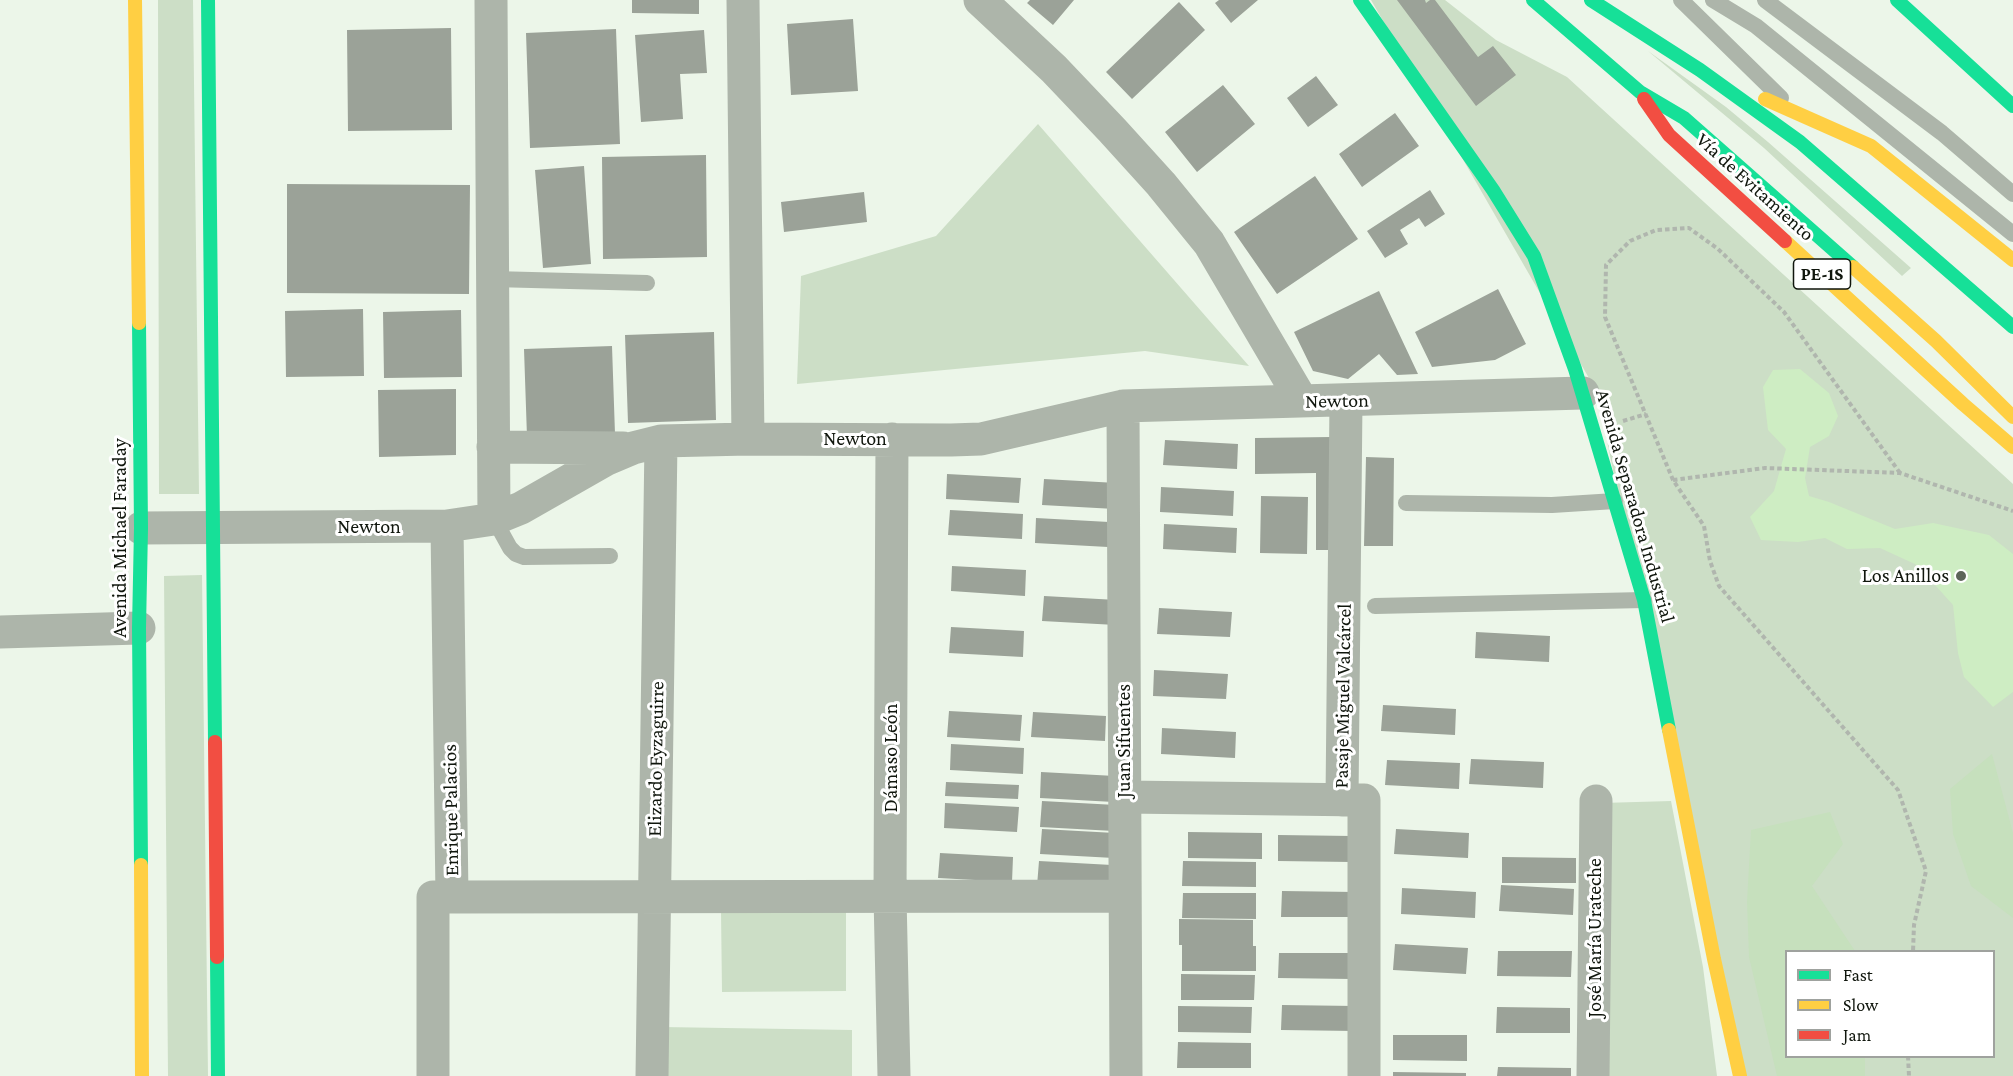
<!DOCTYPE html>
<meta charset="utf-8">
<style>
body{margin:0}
#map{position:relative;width:2013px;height:1076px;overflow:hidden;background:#ecf6e9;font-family:"Crimson Pro",serif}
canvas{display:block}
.legend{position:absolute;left:1785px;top:950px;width:210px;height:108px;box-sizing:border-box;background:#fff;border:2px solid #9fa29e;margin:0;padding:8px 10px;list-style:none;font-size:18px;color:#10160d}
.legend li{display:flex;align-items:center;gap:12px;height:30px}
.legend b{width:30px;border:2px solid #9fa29e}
</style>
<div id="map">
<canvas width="2013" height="1076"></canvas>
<ul class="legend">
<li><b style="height:8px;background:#16e098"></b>Fast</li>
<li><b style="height:8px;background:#ffcf43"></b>Slow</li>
<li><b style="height:8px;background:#f24e42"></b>Jam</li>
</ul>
</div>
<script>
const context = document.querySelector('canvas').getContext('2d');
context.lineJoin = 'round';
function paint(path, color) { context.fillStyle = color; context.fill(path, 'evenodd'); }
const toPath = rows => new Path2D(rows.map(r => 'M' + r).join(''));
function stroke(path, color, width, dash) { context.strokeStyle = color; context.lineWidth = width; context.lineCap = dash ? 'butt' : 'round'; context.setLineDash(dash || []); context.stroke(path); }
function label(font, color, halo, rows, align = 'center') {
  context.font = font + ' "Crimson Pro",serif'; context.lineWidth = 6; context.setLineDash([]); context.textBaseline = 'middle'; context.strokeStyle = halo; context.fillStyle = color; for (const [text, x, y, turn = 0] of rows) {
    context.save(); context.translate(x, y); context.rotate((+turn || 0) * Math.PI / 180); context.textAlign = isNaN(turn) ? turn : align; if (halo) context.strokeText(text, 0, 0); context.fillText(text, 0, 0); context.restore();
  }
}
paint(toPath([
 [158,0,193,0,199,494,159,494],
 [1371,0,1445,0,1496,40,1567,77,2013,484,2013,1076,1737,1076,1597,392],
 [1786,952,1994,952,1994,1056,1786,1056],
 [1648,51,1726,107,1768,142,1911,268,1902,276,1764,148],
 [1038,124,1249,366,1145,351,797,384,801,276,936,236],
 [202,575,208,1076,168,1076,164,576],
 [1671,801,1703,967,1717,1076,1599,1076,1602,803],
 [846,910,846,991,722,992,721,911],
 [662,1027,852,1030,852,1076,661,1076]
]), '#ccdec6');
paint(toPath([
 [1992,754,2013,833,2013,918,1971,886,1953,834,1950,789],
 [1830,812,1843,844,1812,886,1855,951,1786,952,1786,1056,1865,1057,1865,1076,1777,1076,1749,957,1747,902,1751,830]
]), '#c6e0bd');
paint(toPath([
 [1800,369,1829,393,1838,416,1829,436,1810,447,1805,478,1809,496,1829,502,1895,529,1933,523,1989,535,2013,554,2013,692,1993,707,1964,677,1958,653,1953,605,1917,565,1880,548,1847,549,1825,538,1798,542,1761,540,1750,517,1774,491,1786,449,1768,430,1763,387,1773,370]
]), '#ceedc3');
paint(toPath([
 [632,0,699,0,699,14,632,13],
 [1030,0,1074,0,1053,25,1027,3],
 [1219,0,1258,0,1231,23,1215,3],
 [1397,0,1425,0,1426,3,1430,0,1435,0,1478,57,1493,46,1516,75,1476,106],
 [1179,2,1205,30,1132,99,1106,72],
 [853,19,858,91,791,95,787,24],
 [451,28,452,130,348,131,347,30],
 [616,29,620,144,530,148,526,33],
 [704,30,707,73,680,74,683,119,641,122,635,35],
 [1316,76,1338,105,1308,127,1287,98],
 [1223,85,1255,124,1197,172,1165,132],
 [1395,113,1419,146,1362,187,1339,154],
 [706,155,707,257,603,259,602,157],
 [584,166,591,264,543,268,535,170],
 [1315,176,1358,239,1277,294,1234,232],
 [287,184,470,185,469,294,287,293],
 [1430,190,1445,214,1425,227,1419,218,1400,230,1408,244,1385,258,1367,231],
 [864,192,867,222,784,232,781,202],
 [1498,289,1526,344,1495,360,1432,367,1415,332],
 [1379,291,1418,374,1397,375,1379,354,1348,379,1313,371,1294,332],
 [363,309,364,376,286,377,285,311],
 [461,310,462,377,384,378,383,312],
 [714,332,716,420,628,423,625,335],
 [612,346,615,434,527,437,524,349],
 [456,389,456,455,379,457,378,390],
 [1331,437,1332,550,1316,550,1316,473,1255,474,1255,438],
 [1165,440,1238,444,1237,469,1163,465],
 [1366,457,1394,458,1393,546,1364,546],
 [947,474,1021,478,1019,503,946,499],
 [1044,479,1117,483,1115,509,1042,505],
 [1161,487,1234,491,1233,516,1160,512],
 [1261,496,1308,497,1307,554,1260,553],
 [950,510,1023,514,1022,539,948,535],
 [1036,518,1109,522,1108,547,1035,543],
 [1164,524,1237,528,1236,553,1163,549],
 [952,566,1026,570,1025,596,951,591],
 [1044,596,1117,600,1116,625,1042,621],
 [1159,608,1232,612,1230,637,1157,634],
 [951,627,1024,631,1023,657,949,653],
 [1476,632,1550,636,1549,662,1475,658],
 [1154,670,1228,674,1226,699,1153,696],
 [1383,705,1456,709,1455,735,1381,731],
 [949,711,1022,715,1020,741,947,737],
 [1033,712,1106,716,1105,741,1031,737],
 [1162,728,1236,732,1235,758,1161,754],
 [951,744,1024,748,1023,774,950,770],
 [1471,759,1544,762,1543,788,1469,784],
 [1387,760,1460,763,1459,789,1385,785],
 [1041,772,1115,776,1114,802,1040,798],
 [946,782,1019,785,1018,799,945,796],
 [1042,801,1116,805,1114,831,1040,827],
 [945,803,1019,807,1017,832,944,828],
 [1042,829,1115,833,1114,858,1040,854],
 [1396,829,1469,833,1468,858,1394,854],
 [1188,832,1262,833,1262,859,1188,858],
 [1278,835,1352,836,1351,862,1278,861],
 [940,853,1013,857,1012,882,938,878],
 [1502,857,1576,858,1576,883,1502,883],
 [1039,861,1112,865,1111,890,1037,886],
 [1183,861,1256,862,1256,887,1182,886],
 [1501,885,1574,889,1573,915,1499,911],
 [1402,888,1476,892,1475,918,1401,914],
 [1282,891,1355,892,1355,917,1281,917],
 [1183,893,1256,893,1256,919,1182,918],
 [1179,919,1253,920,1253,946,1256,946,1256,971,1182,971,1182,945,1179,945],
 [1395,944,1468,948,1466,974,1393,970],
 [1498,951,1572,951,1571,977,1497,976],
 [1279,953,1353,953,1352,979,1278,978],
 [1181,974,1255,975,1254,1000,1181,1000],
 [1282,1005,1355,1006,1355,1031,1281,1030],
 [1178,1006,1252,1007,1251,1033,1178,1032],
 [1497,1007,1570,1008,1570,1033,1496,1033],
 [1393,1035,1467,1035,1467,1061,1393,1060],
 [1178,1042,1251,1043,1251,1068,1177,1068],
 [1498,1067,1571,1068,1571,1076,1497,1076],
 [1393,1072,1466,1073,1466,1076,1393,1076]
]), '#9ba298');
stroke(toPath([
 [1623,421,1646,414],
 [1900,473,1784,312,1718,249,1689,228,1656,230,1630,241,1606,265,1605,317,1673,480,1704,526,1710,561,1719,586,1898,790,1926,871,1914,925,1913,952],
 [1673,480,1765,468,1900,473,2013,511],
 [1908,1056,1909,1076]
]), '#b0b6ae', 4, [4.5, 3]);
stroke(toPath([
 [1681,0,1781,98],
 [1713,0,1756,26,2013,234],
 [1765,0,1942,133,2013,194],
 [493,279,647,283],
 [1406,503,1552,505,1615,501],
 [494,519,510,548,516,554,524,557,610,556],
 [1375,606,1644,600]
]), '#adb5aa', 16);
stroke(toPath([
 [491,0,494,519],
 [743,0,748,439],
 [980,0,1054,69,1112,130,1161,184,1209,243,1302,401],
 [1123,406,1126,1076],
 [892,439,890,896,894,1076],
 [493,447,623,448],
 [141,528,447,526,494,519,521,508,607,459,633,448,661,441,748,439,951,440,981,439,1123,406,1583,393],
 [0,632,139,628],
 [1125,797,1364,800,1364,1076],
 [1342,800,1346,401],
 [452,897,1125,896],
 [433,1076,433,897,452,897,447,526],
 [652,1076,661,441],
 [1593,1076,1596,801]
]), '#adb5aa', 33);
stroke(toPath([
 [208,0,215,742],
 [1360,0,1493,190,1534,256,1575,369,1644,600,1669,730],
 [1533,0,1640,92,1684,118,1853,267],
 [1591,0,1700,70,1800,142,2013,327],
 [1897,0,2013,106],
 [139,323,141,528,139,628,141,865],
 [217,957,218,1076]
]), '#16e098', 14);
stroke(toPath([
 [135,0,139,323],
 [1765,99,1871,146,2013,260],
 [1785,241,1963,404,2013,447],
 [1853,267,1936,341,2013,417],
 [1669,730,1714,959,1740,1076],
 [141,865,142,1076]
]), '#ffcf43', 14);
stroke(toPath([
 [1644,99,1669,135,1785,241],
 [215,742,217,957]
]), '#f24e42', 14);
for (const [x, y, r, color] of [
 [1961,576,6,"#5d645a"]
]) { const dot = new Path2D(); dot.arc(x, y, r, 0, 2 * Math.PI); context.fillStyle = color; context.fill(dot); stroke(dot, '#fff', 2); }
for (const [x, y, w] of [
 [1822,274,57]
]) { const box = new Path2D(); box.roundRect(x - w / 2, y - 15, w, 30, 4.5); context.fillStyle = '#fff'; context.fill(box); stroke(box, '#10160d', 1.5); }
label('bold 18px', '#10160d', null, [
 ["PE-1S",1822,274]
]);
label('20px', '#10160d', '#fff', [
 ["Vía de Evitamiento",1755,187,42],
 ["Newton",1337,401,-1],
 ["Newton",855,439],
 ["Avenida Separadora Industrial",1635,506,74],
 ["Newton",369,527],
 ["Avenida Michael Faraday",120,538,-90],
 ["Pasaje Miguel Valcárcel",1343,696,-89],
 ["Juan Sifuentes",1124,741,-90],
 ["Dámaso León",891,758,-90],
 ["Elizardo Eyzaguirre",656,759,-89],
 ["Enrique Palacios",451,810,-91],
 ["José María Urateche",1595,938,-90]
]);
label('20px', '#10160d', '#fff', [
 ["Los Anillos",1949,576]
], 'right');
</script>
